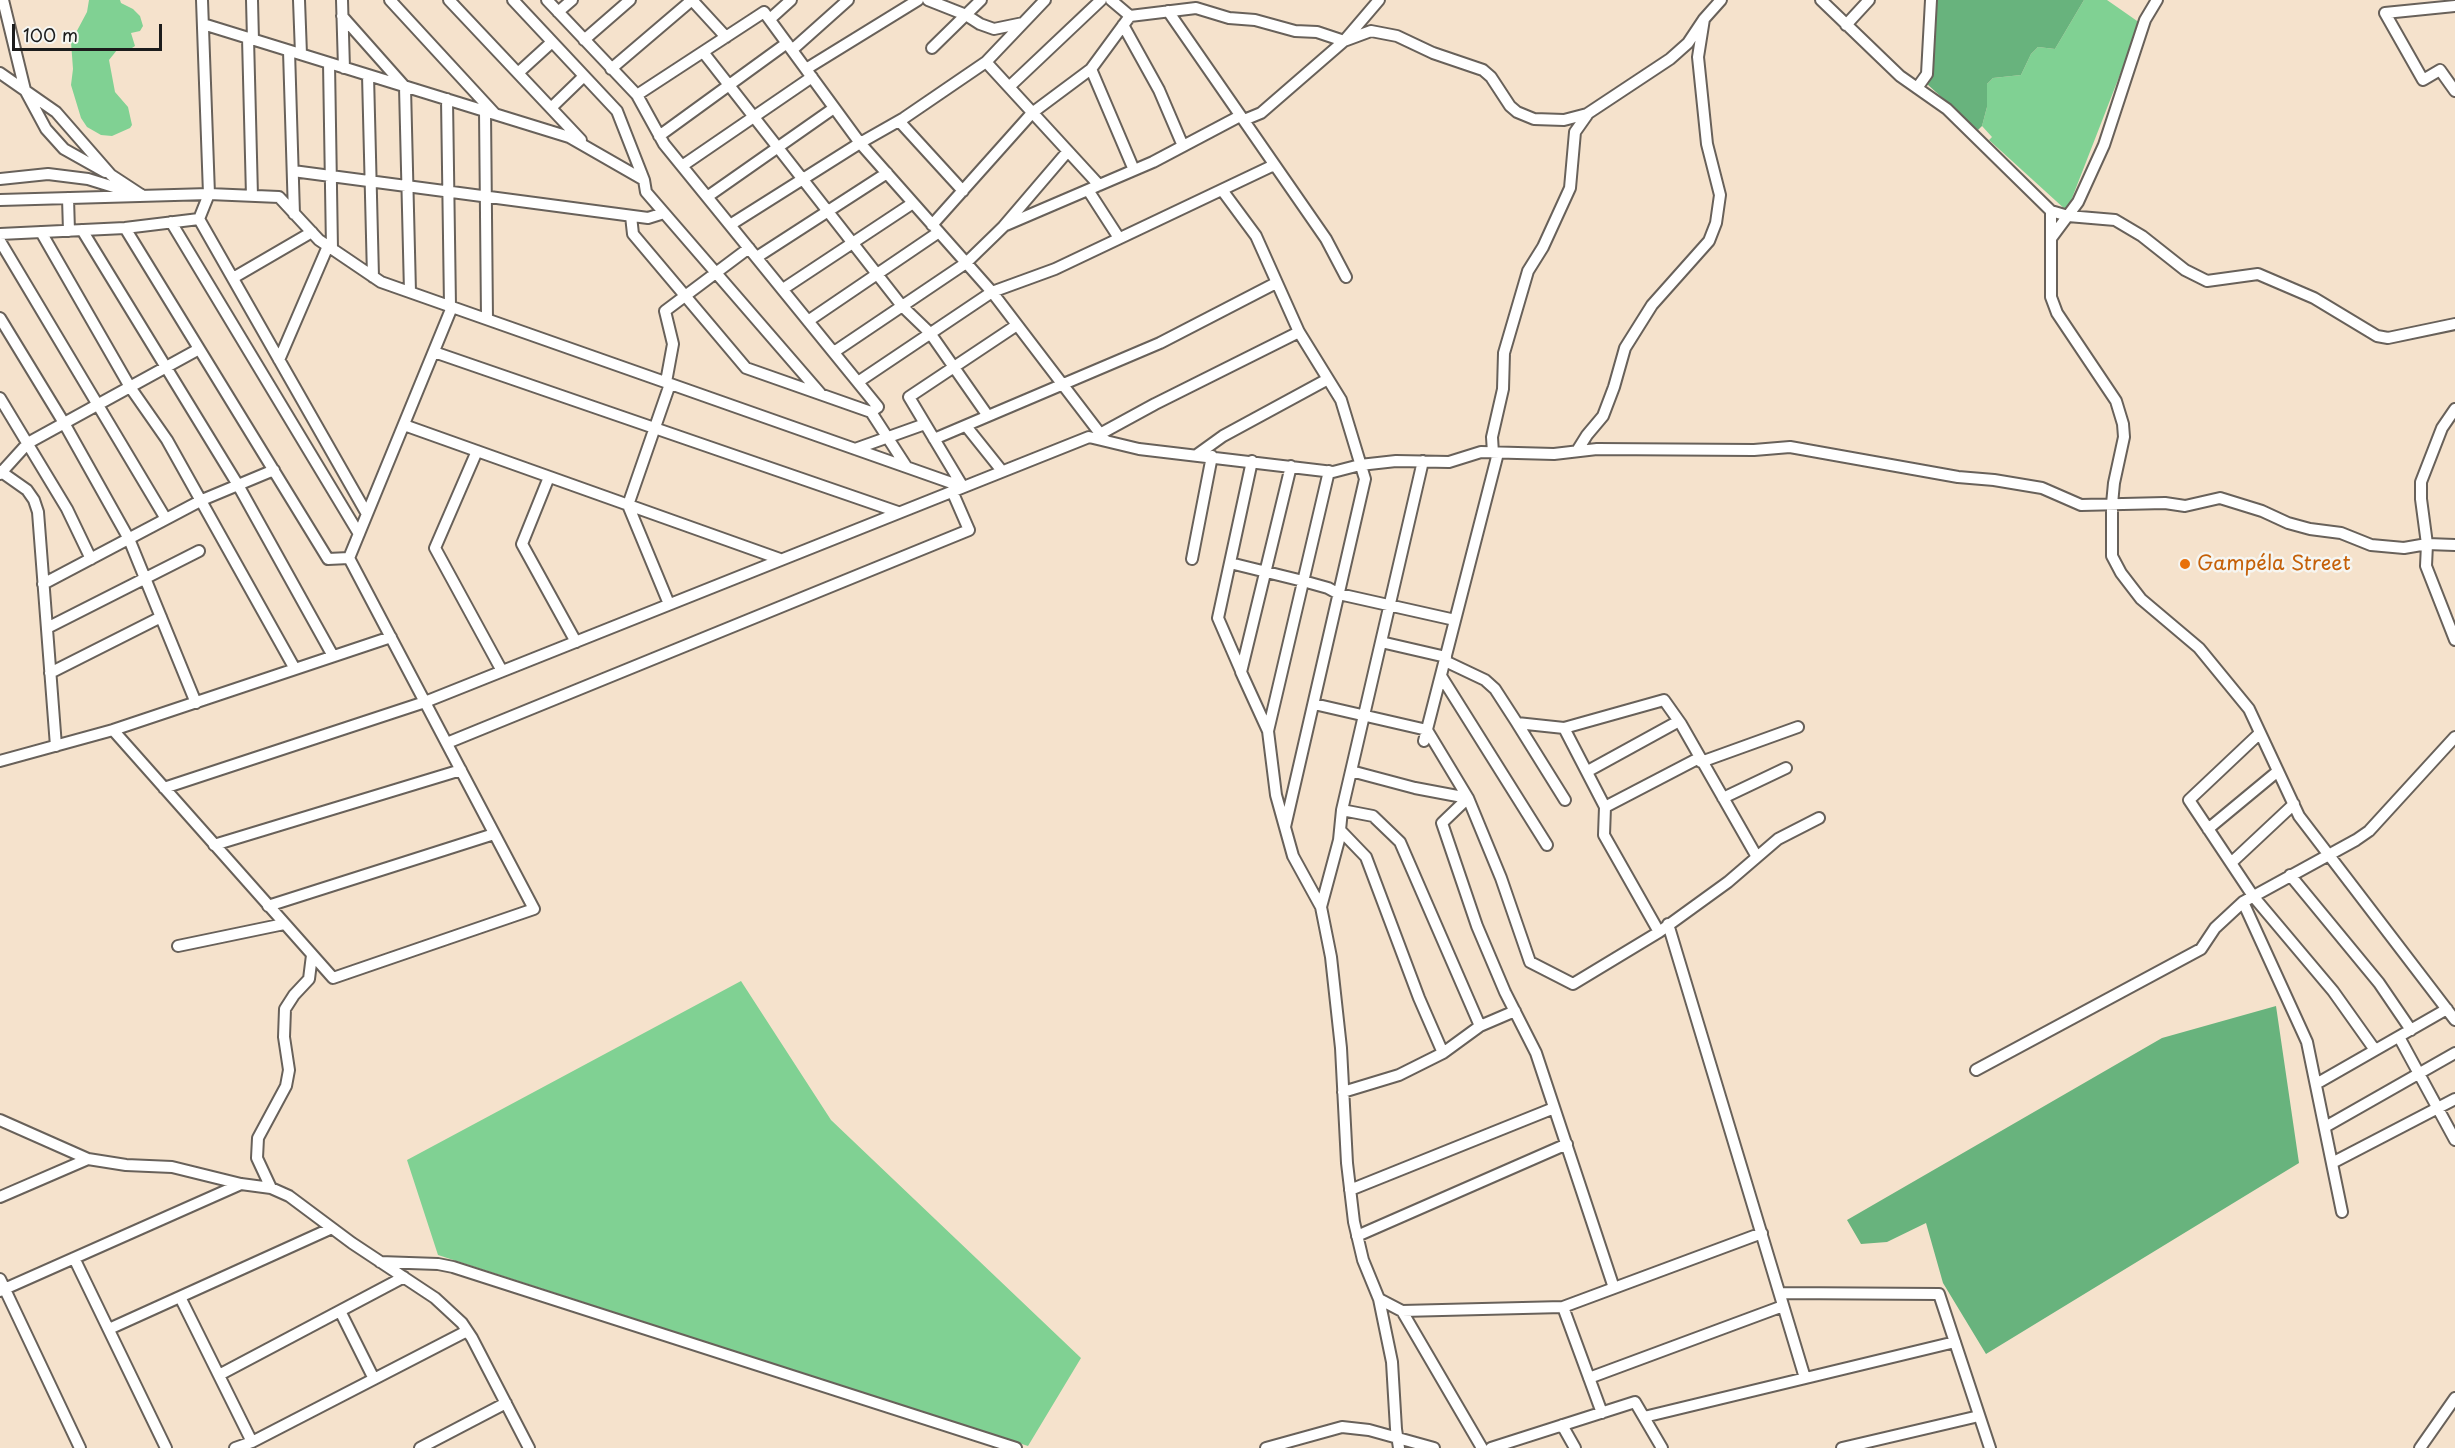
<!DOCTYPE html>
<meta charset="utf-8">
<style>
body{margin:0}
#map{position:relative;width:2455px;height:1448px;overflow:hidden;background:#f5e2cc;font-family:"Playpen Sans",sans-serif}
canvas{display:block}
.scale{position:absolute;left:12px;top:24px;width:150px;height:27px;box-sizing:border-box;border:3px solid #1c1c1c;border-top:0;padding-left:8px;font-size:18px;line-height:21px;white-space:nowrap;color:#1c1c1c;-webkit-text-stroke:4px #f6f6f2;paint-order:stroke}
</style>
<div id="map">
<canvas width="2455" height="1448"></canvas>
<div class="scale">100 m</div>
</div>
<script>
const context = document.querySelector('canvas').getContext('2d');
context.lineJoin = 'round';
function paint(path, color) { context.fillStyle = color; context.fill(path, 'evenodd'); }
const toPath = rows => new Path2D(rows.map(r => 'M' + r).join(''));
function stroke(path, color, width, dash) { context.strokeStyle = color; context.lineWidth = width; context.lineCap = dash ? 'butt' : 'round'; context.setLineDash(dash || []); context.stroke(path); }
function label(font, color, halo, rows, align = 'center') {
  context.font = font + ' "Playpen Sans",sans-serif'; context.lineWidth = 5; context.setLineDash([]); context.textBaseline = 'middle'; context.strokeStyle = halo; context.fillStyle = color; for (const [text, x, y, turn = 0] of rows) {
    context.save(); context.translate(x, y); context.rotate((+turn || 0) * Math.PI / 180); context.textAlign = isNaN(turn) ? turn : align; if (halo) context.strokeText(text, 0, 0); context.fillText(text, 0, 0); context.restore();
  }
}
paint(toPath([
 [89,0,120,0,121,3,133,9,140,16,143,26,140,31,131,33,135,46,129,50,117,50,109,60,115,92,128,107,132,125,130,128,112,136,101,135,87,127,81,118,71,85,73,69,71,42,87,12],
 [2084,0,2107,0,2140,23,2067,211,1989,140,1992,137,1982,126,1987,107,1987,84,1993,78,2021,75,2031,54,2038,47,2055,49],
 [741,981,831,1120,1081,1358,1028,1446,438,1255,407,1160]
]), '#80d193');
paint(toPath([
 [1935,0,2084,0,2055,49,2038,47,2031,54,2021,75,1993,78,1987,84,1987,107,1982,126,1978,130,1927,84,1931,77],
 [2276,1006,2299,1163,1986,1354,1943,1283,1926,1223,1887,1242,1861,1244,1847,1220,2162,1038]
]), '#68b37d');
const street = toPath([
 [3,0,25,90,46,129,64,149,105,172],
 [202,0,209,194,199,219,367,514],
 [252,0,253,40],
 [299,0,301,54],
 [342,0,344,68],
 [390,0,495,114],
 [449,0,581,140],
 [513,0,617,111,644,180],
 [547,0,637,95,664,144,878,407,871,412,746,368,633,234,631,216],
 [692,0,726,37],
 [928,0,966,15,980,24,994,29,1023,23],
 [1111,0,1130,16,1196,8,1229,18,1255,20,1295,31,1317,32,1344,41,1371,31,1397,36,1433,53,1483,70,1491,77,1510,106,1517,112,1534,119,1564,120,1587,114,1670,59,1688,43,1704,19],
 [1821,0,1900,76,1947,109,2051,211,2068,216,2115,220,2142,236,2185,270,2207,281,2258,274,2314,298,2377,336,2388,338,2455,324],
 [2455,6,2385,13,2423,80,2440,70,2455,91],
 [1168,11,1326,239,1346,277],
 [558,12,572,0],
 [342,16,405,87,410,292],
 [770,19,791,0],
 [203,24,569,137,644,180,646,192,820,393],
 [1123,25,1159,90,1183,146],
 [1846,25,1869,0],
 [248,38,252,196],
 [584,40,630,0],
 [932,48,981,0],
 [792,50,848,0],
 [289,51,294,214],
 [703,52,902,306,930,333,988,416],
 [986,62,1099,185],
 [329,63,332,249],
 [611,69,692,0],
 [806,69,918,0],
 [1091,69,1134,170],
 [0,73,56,112,111,175,143,196,88,179,48,174,0,179],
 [518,73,552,42],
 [368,75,373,277],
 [1009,87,1101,0],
 [1917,88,1927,74,1931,0],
 [637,95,764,12,860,143,992,292,1105,440],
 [447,99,450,306],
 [551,108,584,76],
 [485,111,487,319],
 [1244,120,1261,113,1344,41,1379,0],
 [899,121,963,191],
 [659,136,787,43],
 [682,166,812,77],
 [293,171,648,218,664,213],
 [1088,190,1119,238],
 [1222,190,1256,236,1299,332,1341,400,1365,479,1285,827],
 [707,197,834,108],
 [68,198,69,231],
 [0,200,209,194,279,197,319,240,381,282,963,487],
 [2051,211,2051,297,2057,313,2116,401,2123,424,2124,437,2114,483,2112,504,2112,556,2121,573,2141,599,2199,648,2249,709,2299,816,2455,1020],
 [171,222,359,534],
 [730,225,860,143,904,118,986,62,1045,0],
 [932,225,1032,113,1091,69,1130,16],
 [1006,225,1153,162,1240,116],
 [125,228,328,559,349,558],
 [82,230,238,485,333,656],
 [41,232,130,387,167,440,295,669],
 [0,234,125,228,199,219],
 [2052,237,2078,202,2104,145,2145,20,2157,0],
 [0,241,166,519],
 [757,257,887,173],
 [233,278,312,232],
 [783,289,913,203],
 [0,318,64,423,129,539,196,703],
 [808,321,939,232],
 [434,352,898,512],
 [834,352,966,263,1003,227,1068,151],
 [279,360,328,246],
 [666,382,673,344,665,311,749,248],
 [858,382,992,292,1055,269,1274,165],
 [0,398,67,509,91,559],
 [2455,409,2442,428,2421,482,2421,499,2427,544,2426,566,2455,640],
 [871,412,906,466],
 [404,425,780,559],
 [966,426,1002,471],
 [1100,434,1155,404,1299,332],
 [934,439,1160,343,1276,283],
 [855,449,925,424],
 [477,451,435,548,502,671],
 [1577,451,1587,435,1603,416,1614,387,1625,348,1652,305,1709,241,1716,223,1720,195,1707,144,1698,57,1704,19,1721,0],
 [1493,453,1492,437,1503,389,1504,353,1528,271,1543,247,1570,188,1575,132,1587,115],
 [1198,454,1223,436,1328,379],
 [0,471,27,490,34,500,38,512,56,746],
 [0,474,28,443,199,349],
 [549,477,522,544,576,642],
 [963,487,909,397,1017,325],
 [1192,559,1212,456],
 [1230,563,1303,581,1328,588,1339,594,1455,620],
 [43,584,202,500,274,470],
 [669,604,628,505,670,384],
 [47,628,199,551],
 [1381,642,1446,657],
 [1445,661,1485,680,1495,689,1517,723,1564,728,1605,807,1604,835,1659,932],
 [1241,671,1218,618,1252,461],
 [50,673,161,617],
 [1441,676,1547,845],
 [1314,704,1427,730,1468,798,1501,878,1530,962,1573,984,1659,932,1728,882,1778,839,1819,818],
 [1517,723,1565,800],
 [1564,728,1664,700,1681,724,1757,857],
 [113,730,333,978,534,909,349,558,452,307],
 [1268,731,1241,672,1291,466],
 [2260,733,2189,800,2253,896,2333,991,2375,1050],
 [1424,741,1498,453],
 [447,743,969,530,952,491],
 [0,761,113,730,391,637],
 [1701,762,1798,727],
 [1351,771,1415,788,1468,798],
 [1588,771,1679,721],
 [164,788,425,702,1089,437,1139,449,1333,472,1360,465,1396,461,1449,462,1481,452,1554,454,1597,449,1754,450,1790,447,1958,477,1994,480,2042,488,2081,505,2165,503,2185,506,2220,498,2262,511,2288,523,2310,529,2341,533,2371,545,2404,548,2427,544,2455,545],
 [1468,798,1442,823,1477,926,1505,992,1536,1053,1614,1288],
 [1723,798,1786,768],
 [1605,807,1699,758],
 [1342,810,1373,816,1400,842,1480,1026],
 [2208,829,2278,771],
 [1340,830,1366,857,1419,998,1443,1053],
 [214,845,461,770],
 [2231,863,2294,804],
 [2290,875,2379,983,2411,1030],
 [2243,902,2307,1042,2342,1212],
 [268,906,494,834],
 [1321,907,1293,856,1276,795,1268,731,1329,471],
 [1668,924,1805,1378],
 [178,946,284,924],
 [2399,1037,2455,1140],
 [1976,1070,2201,949,2215,928,2243,902,2356,840,2369,831,2455,737],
 [2316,1084,2447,1009],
 [1343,1092,1399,1075,1443,1053,1480,1026,1515,1011],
 [0,1120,88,1159,126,1165,172,1167,241,1184,271,1188,289,1196,352,1243,435,1298,462,1323,472,1338,529,1448],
 [2325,1127,2455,1053],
 [2332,1163,2455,1099],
 [271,1188,257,1158,258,1138,286,1086,289,1070,284,1037,285,1009,294,995,309,979,312,955],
 [1350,1190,1554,1108],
 [0,1197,88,1159],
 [1357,1236,1567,1144],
 [74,1258,166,1448],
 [380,1262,438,1264,453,1267,1016,1448],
 [0,1279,80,1448],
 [0,1291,241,1184],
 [1780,1293,1939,1294,1990,1448],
 [180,1297,252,1442],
 [1379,1299,1402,1311,1563,1307,1762,1233],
 [1563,1307,1602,1413],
 [340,1311,374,1379],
 [1402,1311,1482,1448],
 [109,1329,332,1228],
 [219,1375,404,1277],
 [1589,1378,1783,1306],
 [1644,1417,1955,1342],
 [1562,1425,1575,1448],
 [235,1448,252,1442,467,1331],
 [420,1448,506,1403],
 [1266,1448,1342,1427,1369,1430,1434,1448],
 [1399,1448,1396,1429,1392,1362,1379,1299,1363,1260,1354,1222,1347,1163,1341,1048,1331,957,1321,907,1339,840,1342,810,1423,461],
 [1491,1448,1635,1402,1662,1448],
 [1842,1448,1979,1416],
 [2420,1448,2455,1398]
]);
stroke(street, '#68615a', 14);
stroke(street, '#fff', 10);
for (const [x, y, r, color] of [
 [2185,564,6,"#e8710a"]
]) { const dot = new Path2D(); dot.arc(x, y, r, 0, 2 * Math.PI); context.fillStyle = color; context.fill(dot); stroke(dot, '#f6f6f2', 2); }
label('20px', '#c56008', '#f6f6f2', [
 ["Gampéla Street",2197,564]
], 'left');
</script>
